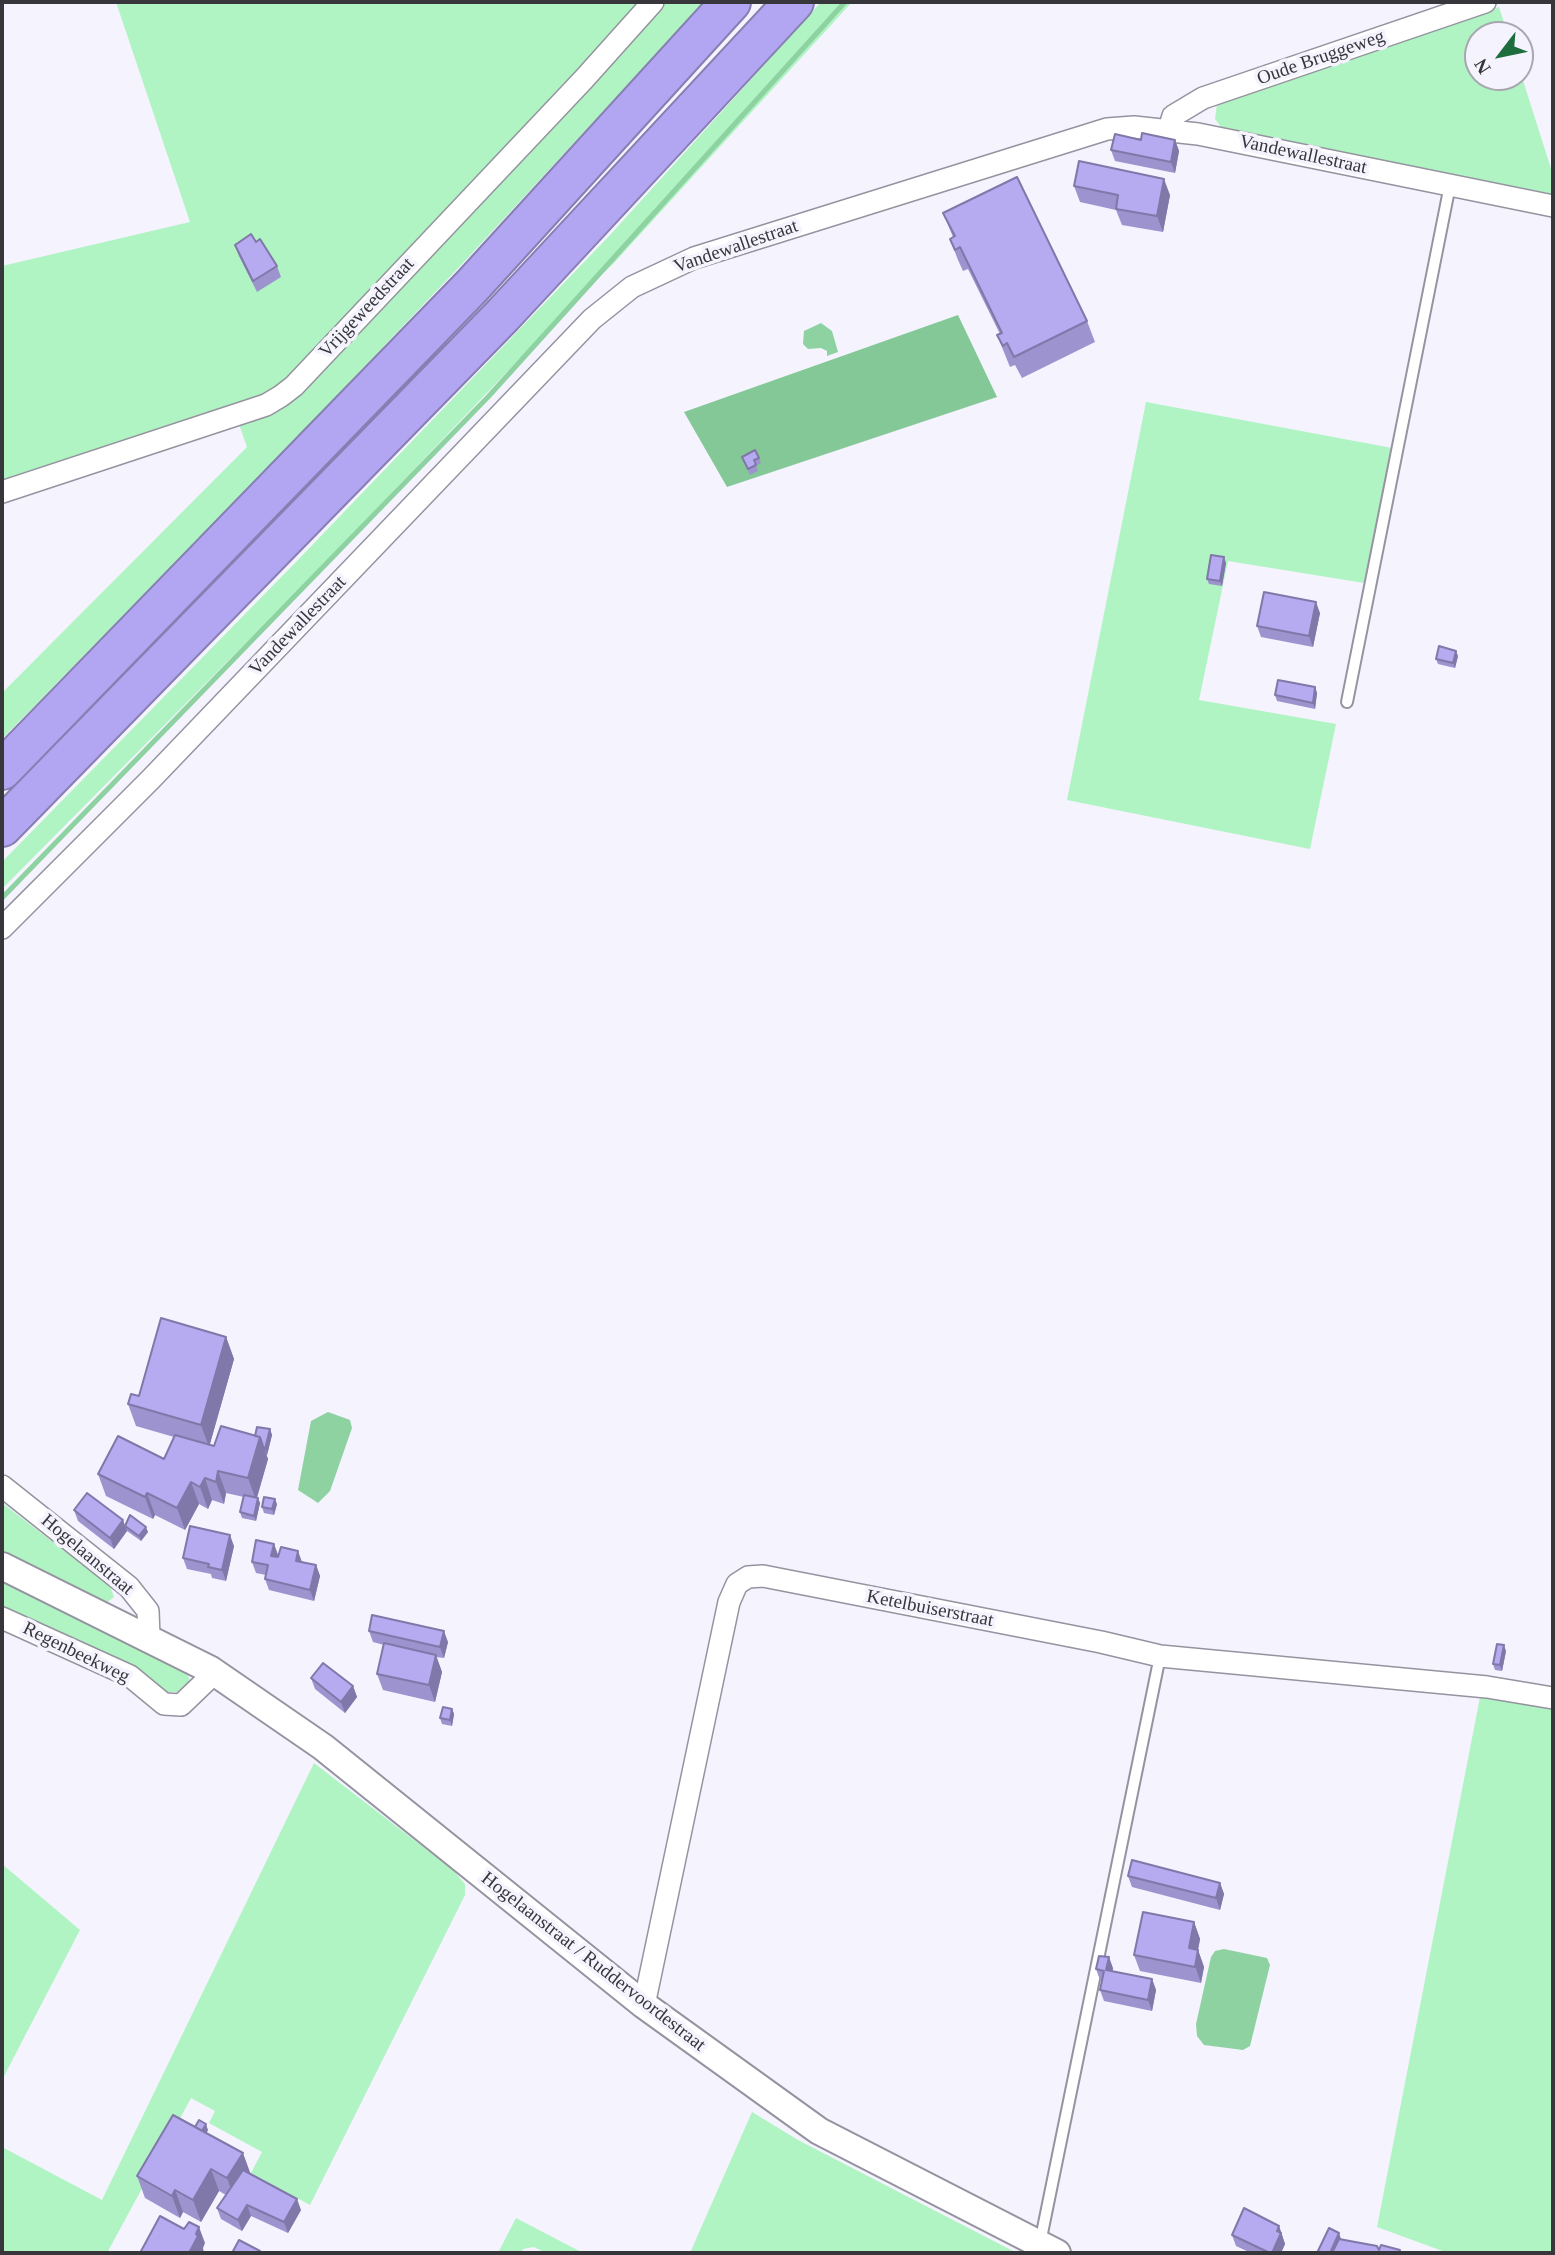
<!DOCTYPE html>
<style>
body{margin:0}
#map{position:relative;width:1555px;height:2255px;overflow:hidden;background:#f4f3fe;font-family:Georgia,serif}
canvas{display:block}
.frame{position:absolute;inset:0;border:4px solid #36363b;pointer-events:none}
.north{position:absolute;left:1464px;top:21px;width:70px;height:70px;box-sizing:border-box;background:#f4f3fe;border:2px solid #a8a7b0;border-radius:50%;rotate:238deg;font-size:19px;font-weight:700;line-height:28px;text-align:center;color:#36363b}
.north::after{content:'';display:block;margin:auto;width:24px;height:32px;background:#1d6d3d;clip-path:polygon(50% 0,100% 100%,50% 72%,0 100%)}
</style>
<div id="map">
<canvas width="1555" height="2255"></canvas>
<div class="frame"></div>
<div class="north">N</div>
</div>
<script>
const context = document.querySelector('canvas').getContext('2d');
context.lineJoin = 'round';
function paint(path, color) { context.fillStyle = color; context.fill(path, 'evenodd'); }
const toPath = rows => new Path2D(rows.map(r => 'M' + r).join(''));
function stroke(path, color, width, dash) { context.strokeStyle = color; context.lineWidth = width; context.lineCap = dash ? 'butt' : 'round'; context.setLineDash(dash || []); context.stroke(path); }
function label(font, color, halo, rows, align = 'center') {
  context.font = font + ' Georgia,serif'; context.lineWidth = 7; context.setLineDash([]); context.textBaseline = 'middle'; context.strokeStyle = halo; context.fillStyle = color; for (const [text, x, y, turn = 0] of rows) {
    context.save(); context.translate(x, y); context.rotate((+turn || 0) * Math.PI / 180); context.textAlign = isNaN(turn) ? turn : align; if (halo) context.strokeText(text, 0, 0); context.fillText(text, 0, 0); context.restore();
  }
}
paint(toPath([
 [116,2,644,2,590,62,286,378,260,398,2,483,2,266,190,222],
 [661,2,704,2,462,264,266,470,2,739,2,693,247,447,239,424,273,411],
 [821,2,852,2,613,264,584,291,316,572,2,889,2,862,295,563,610,235],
 [1499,7,1508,35,1478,35,1478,77,1520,77,1520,71,1553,175,1553,194,1224,131,1215,119,1217,104],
 [1146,402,1392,448,1364,583,1228,561,1199,700,1336,724,1310,849,1067,800],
 [2,1503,110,1586,114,1597,105,1604,2,1554],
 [2,1581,187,1674,190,1680,177,1692,163,1692,2,1614],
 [1481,1692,1553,1703,1553,2253,1448,2253,1377,2227],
 [314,1763,453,1870,465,1884,465,1895,310,2205,251,2173,262,2152,209,2123,215,2111,191,2098,107,2253,2,2253,2,2147,102,2200],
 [2,1864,80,1930,2,2080],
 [752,2112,798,2140,1017,2253,690,2253],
 [516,2218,583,2253,546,2253,534,2247,523,2249,521,2253,498,2253]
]), '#aff4c2');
paint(toPath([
 [958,315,997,397,727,487,684,412]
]), '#84c898');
paint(toPath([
 [821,323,832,331,838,352,827,356,827,351,821,348,808,349,803,344,804,331],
 [328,1412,350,1420,352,1428,330,1491,318,1503,298,1490,311,1421],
 [1224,1949,1267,1958,1270,1965,1250,2046,1243,2050,1204,2045,1197,2036,1196,2024,1211,1957,1215,1951]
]), '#8ed2a2');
stroke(toPath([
 [2,898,488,397,845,2]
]), '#8ed2a2', 5);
const service = toPath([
 [1347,702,1450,185],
 [1040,2243,1160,1656]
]);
const minor = toPath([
 [1169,129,1173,116,1203,98,1485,2],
 [2,492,266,405,281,396,294,386,584,79,653,2],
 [2,928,151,779,592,319,632,287,694,258,1107,129,1134,127,1198,134,1553,206],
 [2,1486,129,1587,148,1611,149,1637],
 [2,1618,130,1676,164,1704,181,1705,205,1682,211,1670],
 [644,2005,729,1602,737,1584,748,1577,763,1576,1101,1642,1160,1656,1487,1687,1553,1698]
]);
const tertiary = toPath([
 [2,1566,211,1670,323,1747,644,2005,819,2131,1057,2253]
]);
const motorway = toPath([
 [2,770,472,286,731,2],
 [2,827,503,315,794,2]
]);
stroke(service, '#9593a0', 14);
stroke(minor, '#9593a0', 24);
stroke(tertiary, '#9593a0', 30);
stroke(motorway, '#877fb2', 42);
stroke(service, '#fff', 10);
stroke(minor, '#fff', 21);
stroke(tertiary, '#fff', 26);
stroke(motorway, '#b2a6f2', 38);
paint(toPath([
 [1141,140,1175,140,1179,151,1175,173,1115,161,1111,150],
 [1074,186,1170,195,1163,232,1122,225,1116,210,1080,202],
 [943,213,1087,321,1095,342,1022,378,1015,365,1010,367,997,335,1000,334,968,269,963,271,958,260,950,239,953,237],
 [256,242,277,266,281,277,257,292,239,256,235,245],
 [742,457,759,458,761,463,756,466,758,471,750,475],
 [1226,563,1222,586,1209,584,1207,579],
 [1320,613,1313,647,1261,637,1257,626],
 [1458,656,1455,668,1438,664,1436,659],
 [1315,687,1317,693,1315,709,1277,701,1275,695],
 [226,1337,234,1359,210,1444,214,1446,255,1436,270,1429,272,1435,267,1455,266,1454,268,1459,257,1498,260,1503,256,1521,242,1518,240,1512,244,1497,226,1493,224,1504,212,1500,208,1509,199,1504,185,1530,155,1515,153,1519,106,1496,98,1474,164,1459,174,1437,136,1426,128,1404],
 [277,1504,274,1515,264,1513,262,1507],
 [74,1510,125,1526,148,1532,141,1541,127,1531,114,1549,78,1521],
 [274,1544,278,1555,316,1565,320,1576,314,1601,269,1590,265,1579,266,1575,256,1573,252,1562],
 [234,1546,226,1581,212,1578,211,1574,187,1569,183,1558],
 [369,1631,448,1642,444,1658,436,1657,442,1672,435,1702,383,1690,377,1674,384,1645,373,1642],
 [1506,1651,1502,1671,1495,1670,1493,1664],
 [311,1678,353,1686,357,1697,345,1713,315,1689],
 [452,1709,454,1714,452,1726,442,1724,440,1718],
 [1128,1876,1220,1883,1224,1894,1220,1910,1132,1887],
 [1194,1922,1200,1939,1198,1950,1204,1967,1201,1983,1140,1971,1134,1955],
 [1113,1968,1112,1972,1152,1979,1156,1990,1152,2011,1104,2001,1100,1990,1102,1981,1100,1980,1096,1969],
 [195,2127,208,2130,206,2133,250,2174,301,2210,288,2233,251,2216,242,2231,221,2219,217,2208,226,2195,219,2191,201,2222,183,2212,180,2218,145,2198,137,2176],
 [1279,2226,1285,2244,1281,2253,1251,2253,1236,2246,1232,2235]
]), '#9d93ce');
paint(toPath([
 [1175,140,1179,151,1175,173,1171,162],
 [1164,179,1170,195,1163,232,1157,216],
 [1224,557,1226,563,1222,586,1220,581],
 [1316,602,1320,613,1313,647,1309,636],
 [1456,651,1458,656,1455,668,1453,663],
 [1315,687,1317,693,1315,709,1313,703],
 [226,1337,234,1359,209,1447,201,1425],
 [270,1429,272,1435,267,1455,265,1449],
 [260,1437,268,1459,256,1500,248,1478],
 [218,1471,226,1493,224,1504,216,1482],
 [205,1478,212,1500,208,1509,200,1487],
 [191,1482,199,1504,185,1530,177,1508],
 [147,1493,155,1515,153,1519,145,1497],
 [258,1498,260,1503,256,1521,254,1516],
 [275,1499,277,1504,274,1515,272,1509],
 [123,1520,127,1531,114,1549,110,1538],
 [146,1527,148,1532,141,1541,139,1536],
 [230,1535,234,1546,226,1581,222,1570],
 [274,1544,278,1555,275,1567,271,1556],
 [298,1551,302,1562,296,1561],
 [316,1565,320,1576,314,1601,310,1590],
 [444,1631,448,1642,444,1658,440,1647],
 [1504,1645,1506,1651,1502,1671,1500,1665],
 [436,1655,442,1672,435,1702,429,1685],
 [353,1686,357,1697,345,1713,341,1702],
 [452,1709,454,1714,452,1726,450,1720],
 [1220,1883,1224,1894,1220,1910,1216,1898],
 [1194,1922,1200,1939,1198,1950,1204,1967,1201,1983,1189,1948],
 [1109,1957,1113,1968,1111,1982,1106,1970],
 [1152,1979,1156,1990,1152,2011,1148,2000],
 [206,2124,208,2130,202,2141,200,2135],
 [243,2153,251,2175,235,2200,227,2178],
 [211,2169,219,2191,201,2222,193,2200],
 [175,2190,183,2212,180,2218,172,2196],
 [297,2199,301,2210,288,2233,284,2222],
 [247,2205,251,2216,242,2231,238,2220],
 [1279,2226,1285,2244,1281,2253,1272,2253,1277,2231],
 [199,2227,205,2243,203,2248,204,2253,189,2253],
 [1339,2233,1341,2239,1335,2253,1330,2253]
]), '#7f78a8');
const building = toPath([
 [1142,133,1175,140,1171,162,1111,150,1115,134,1141,140,1142,133],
 [1079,161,1164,179,1157,216,1116,209,1118,195,1074,186,1079,161],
 [1017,177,1087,321,1014,357,1007,343,1003,346,997,335,1002,333,960,247,955,250,950,239,955,236,943,213,1017,177],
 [251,234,256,242,260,239,277,266,253,281,235,245,251,234],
 [755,450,759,458,754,460,756,465,748,469,742,457,755,450],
 [1211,555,1224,557,1220,581,1207,579,1211,555],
 [1264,592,1316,602,1309,636,1257,626,1264,592],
 [1439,646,1456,651,1453,663,1436,659,1439,646],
 [1278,680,1315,687,1313,703,1275,695,1278,680],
 [161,1318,226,1337,201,1425,128,1404,131,1394,139,1396,161,1318],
 [221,1426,260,1437,248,1478,218,1471,216,1482,205,1478,200,1487,191,1482,177,1508,147,1493,145,1497,98,1474,118,1436,164,1459,175,1435,214,1446,221,1426],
 [257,1427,270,1429,265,1449,264,1449,260,1437,255,1436,257,1427],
 [87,1493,123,1520,110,1538,74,1510,87,1493],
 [244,1495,258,1498,254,1516,240,1512,244,1495],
 [264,1497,275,1499,272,1509,262,1507,264,1497],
 [130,1515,146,1527,139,1536,125,1526,130,1515],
 [190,1526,230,1535,222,1570,208,1567,209,1564,183,1558,190,1526],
 [256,1540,274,1544,271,1556,278,1557,281,1547,298,1551,296,1561,316,1565,310,1590,265,1579,268,1565,252,1562,256,1540],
 [372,1615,444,1631,440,1647,369,1631,372,1615],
 [384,1643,436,1655,429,1685,377,1674,384,1643],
 [1497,1644,1504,1645,1500,1665,1493,1664,1497,1644],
 [323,1663,353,1686,341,1702,311,1678,323,1663],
 [443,1707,452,1709,450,1720,440,1718,443,1707],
 [1132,1860,1220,1883,1216,1898,1128,1876,1132,1860],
 [1143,1912,1194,1922,1189,1948,1198,1950,1195,1967,1134,1955,1143,1912],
 [1099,1956,1109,1957,1106,1970,1152,1979,1148,2000,1100,1990,1104,1971,1096,1969,1099,1956],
 [173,2115,243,2153,227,2178,211,2169,193,2200,175,2190,172,2196,137,2176,173,2115],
 [199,2120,206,2124,202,2131,195,2127,199,2120],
 [243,2170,297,2199,284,2222,247,2205,238,2220,217,2208,243,2170],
 [1244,2208,1279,2226,1277,2231,1281,2233,1272,2253,1270,2253,1232,2235,1244,2208],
 [160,2216,184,2229,189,2222,199,2227,196,2234,198,2236,189,2253,140,2253,160,2216],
 [1329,2228,1339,2233,1330,2253,1317,2253,1329,2228],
 [1339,2239,1377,2246,1379,2250,1381,2245,1400,2250,1399,2253,1332,2253,1339,2239],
 [239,2240,260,2251,259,2253,232,2253,239,2240]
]);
paint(building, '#b6abf0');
stroke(building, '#7f78a8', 2);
label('19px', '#36363b', '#f4f3fe', [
 ["Oude Bruggeweg",1321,58,-19],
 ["Vandewallestraat",1303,155,12],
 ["Vandewallestraat",736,247,-19],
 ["Vrijgeweedstraat",367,308,-47],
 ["Vandewallestraat",298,626,-46],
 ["Hogelaanstraat",87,1555,40],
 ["Ketelbuiserstraat",930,1609,11],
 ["Regenbeekweg",76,1653,26],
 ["Hogelaanstraat / Ruddervoordestraat",593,1962,38]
]);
</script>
